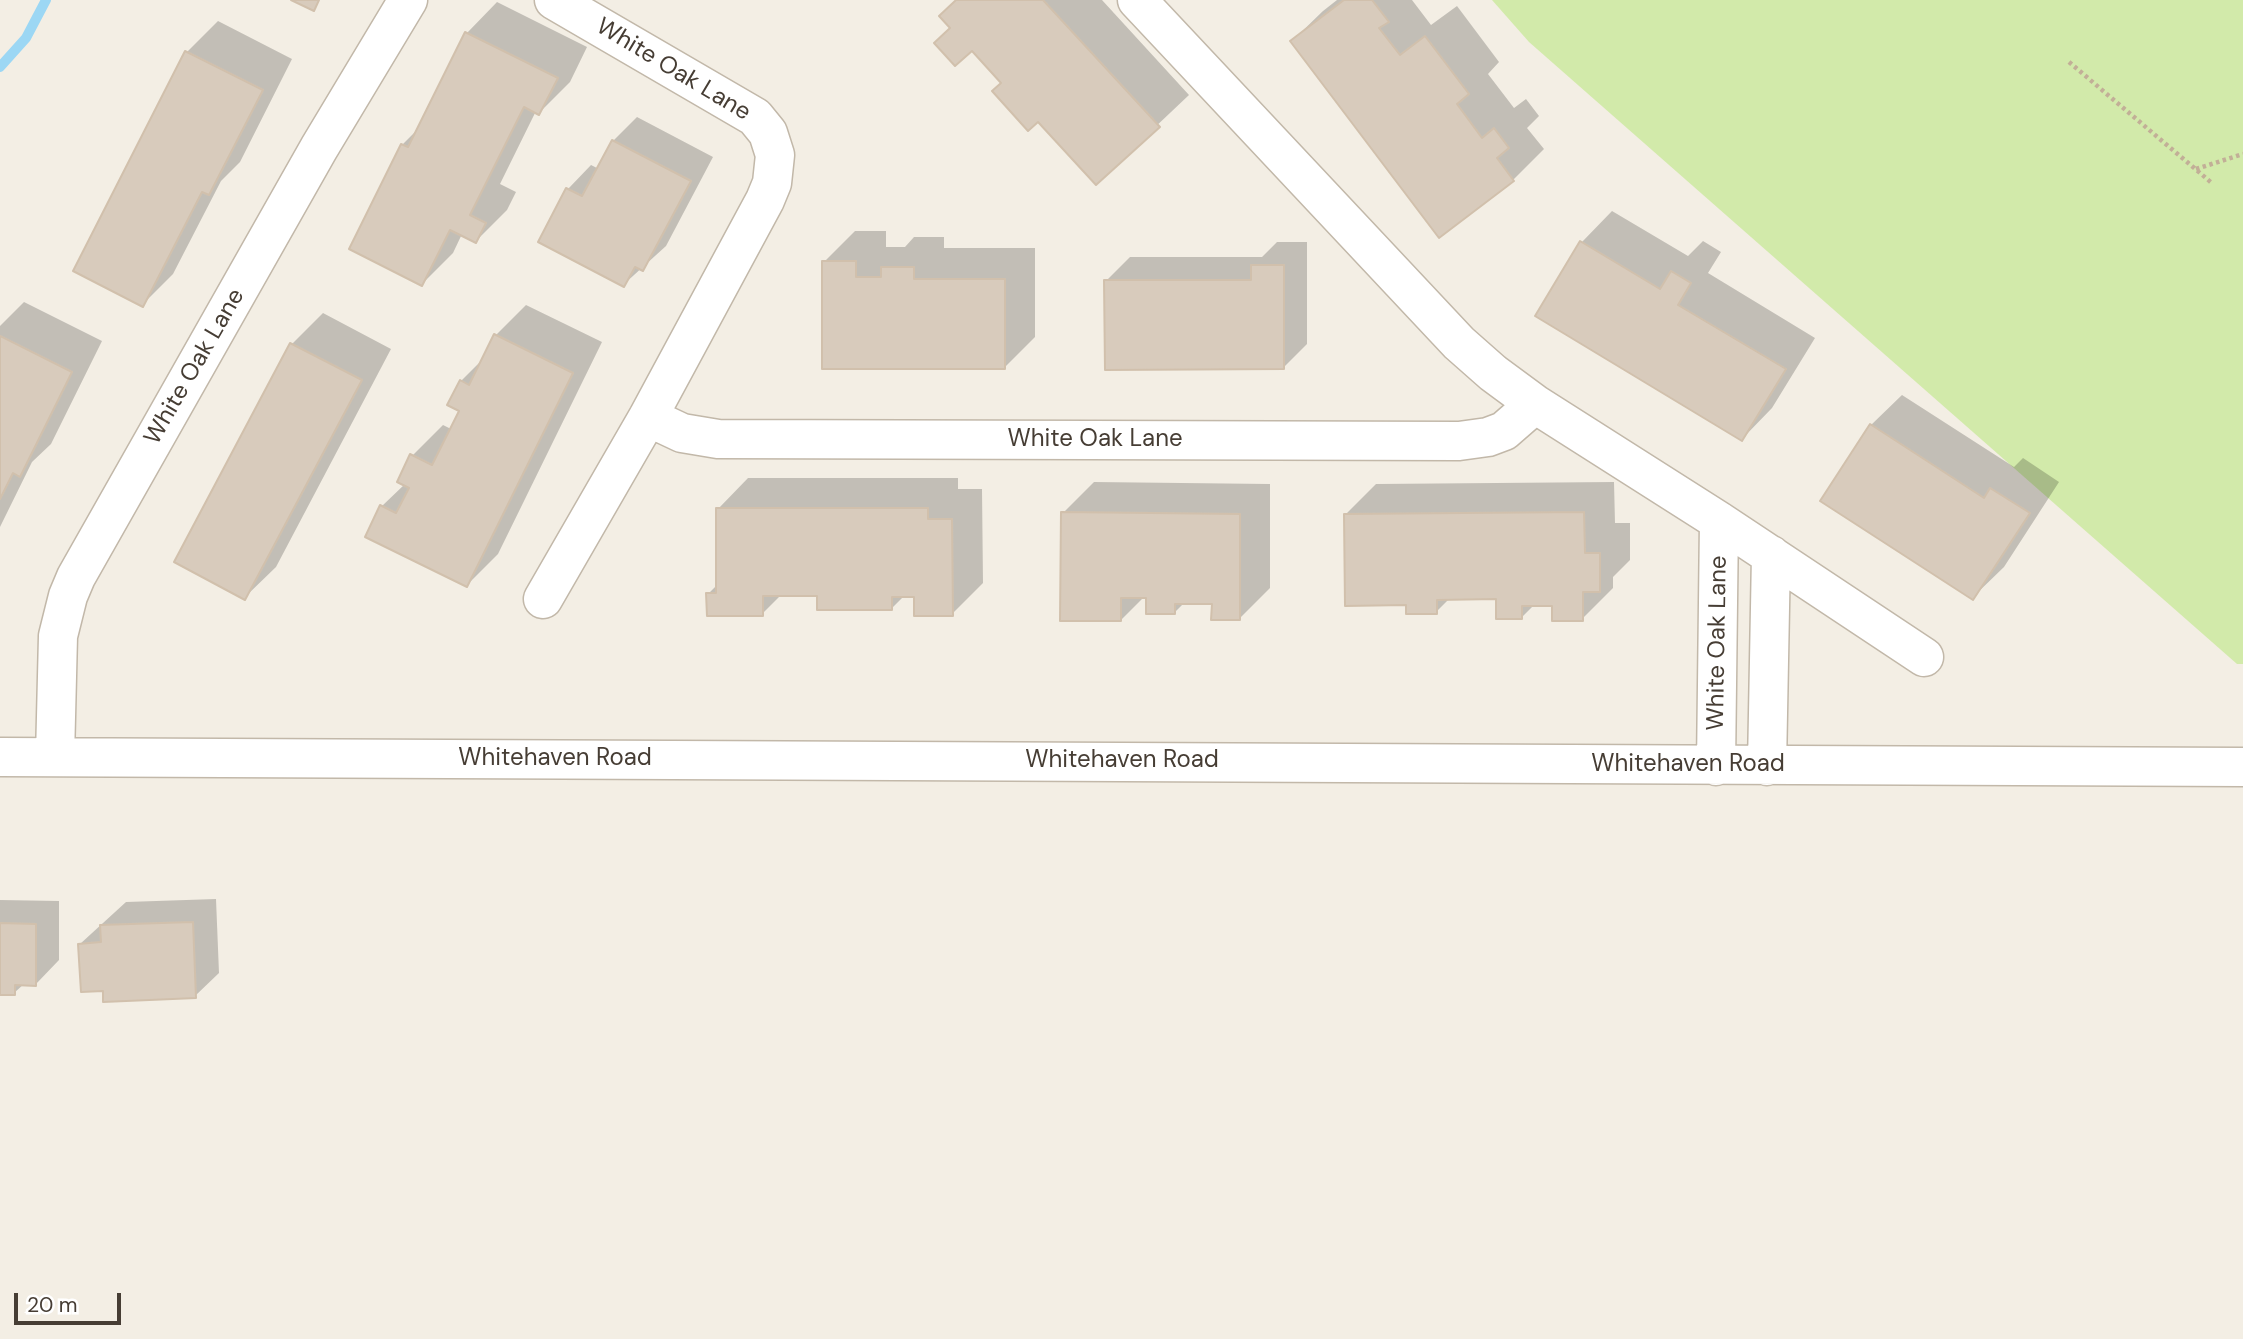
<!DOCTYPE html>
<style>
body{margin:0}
#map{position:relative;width:2243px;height:1339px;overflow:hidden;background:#f3eee4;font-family:"DM Sans",sans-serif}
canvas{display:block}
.scale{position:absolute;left:14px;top:1293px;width:107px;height:32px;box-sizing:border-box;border:4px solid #463d34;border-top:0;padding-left:9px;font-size:21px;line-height:24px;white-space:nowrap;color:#463d34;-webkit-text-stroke:5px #fff;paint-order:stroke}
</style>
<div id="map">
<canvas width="2243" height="1339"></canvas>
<div class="scale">20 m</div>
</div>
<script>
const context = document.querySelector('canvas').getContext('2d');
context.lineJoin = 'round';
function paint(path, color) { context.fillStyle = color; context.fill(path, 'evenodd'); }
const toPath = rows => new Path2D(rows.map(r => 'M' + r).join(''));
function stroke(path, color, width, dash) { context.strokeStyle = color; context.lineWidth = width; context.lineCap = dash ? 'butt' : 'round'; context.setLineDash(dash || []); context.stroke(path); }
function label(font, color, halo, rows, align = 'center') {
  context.font = font + ' "DM Sans",sans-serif'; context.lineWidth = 6; context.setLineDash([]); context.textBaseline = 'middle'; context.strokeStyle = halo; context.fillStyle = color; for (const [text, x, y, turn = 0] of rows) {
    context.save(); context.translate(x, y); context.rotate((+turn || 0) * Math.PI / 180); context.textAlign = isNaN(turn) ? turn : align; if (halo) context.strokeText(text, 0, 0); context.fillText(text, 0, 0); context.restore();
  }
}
paint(toPath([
 [1492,0,2243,0,2243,664,2237,664,1529,42]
]), '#d2eaaa');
paint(toPath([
 [957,0,1102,0,1189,95,1096,183,952,27],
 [1337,0,1412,0,1431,25,1457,6,1499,62,1488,74,1514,108,1526,99,1539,116,1527,128,1544,149,1513,180,1439,235,1292,41,1323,11],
 [497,2,587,47,570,82,539,113,536,111,500,184,516,192,507,210,476,241,462,234,453,253,422,284,402,145,420,127,467,33],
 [218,21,292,59,240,162,221,181,173,274,142,305,75,271,187,52],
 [637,117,713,157,666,246,623,285,568,189,591,165,597,168,613,141],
 [1612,211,1688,256,1703,241,1721,252,1708,273,1815,338,1772,408,1742,439,1537,316,1582,242],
 [855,231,886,231,886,247,905,247,914,237,944,237,944,248,1035,248,1035,337,1005,367,824,262],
 [1277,242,1307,242,1307,344,1284,367,1106,281,1130,257,1262,257],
 [24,302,102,341,51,444,32,462,0,527,0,326],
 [526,305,602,342,498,554,467,585,382,506,405,484,412,456,443,425,451,429,461,410,461,381,485,357,496,335],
 [323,313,391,349,276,567,245,597,177,561,292,344],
 [1902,395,2014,467,2023,458,2059,482,2004,567,1973,597,1871,425],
 [748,478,958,478,958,489,982,489,983,583,952,614,916,595,905,595,892,608,819,594,782,594,762,614,708,594,718,584,718,509],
 [1094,482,1270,484,1270,588,1239,619,1214,602,1185,602,1175,612,1148,597,1144,597,1121,620,1063,513],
 [1614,482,1615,523,1630,523,1630,560,1613,577,1613,588,1582,619,1553,604,1535,604,1522,617,1497,597,1450,598,1436,612,1408,603,1346,514,1376,484],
 [216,899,219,973,195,996,104,989,80,944,126,902],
 [0,900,59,901,59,960,36,984,24,984,14,993,0,993]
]), '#0003');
stroke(toPath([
 [0,67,26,38,46,0]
]), '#9cd7f4', 10);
const building = toPath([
 [291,0,319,0,314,11,291,0],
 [956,0,1043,0,1160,127,1096,185,1038,122,1028,131,992,91,1001,83,972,51,955,66,934,43,950,28,939,16,956,0],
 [1344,0,1372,0,1389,22,1379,28,1400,55,1425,36,1469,94,1457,104,1482,138,1494,128,1509,148,1497,158,1514,181,1439,238,1290,41,1344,0],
 [465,32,558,78,539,115,524,107,470,215,486,223,476,243,450,230,422,286,349,249,401,144,408,147,465,32],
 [185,51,263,90,209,195,202,192,143,307,73,271,185,51],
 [612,140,691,181,643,271,635,267,624,287,538,242,566,188,582,196,612,140],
 [1580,241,1660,289,1671,271,1691,283,1678,305,1786,369,1742,441,1535,316,1580,241],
 [822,261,856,261,856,277,881,277,881,267,914,267,914,279,1005,279,1005,369,822,369,822,261],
 [1251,265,1284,265,1284,369,1105,370,1104,280,1251,280,1251,265],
 [494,334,573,373,467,587,365,537,380,505,396,513,409,488,397,482,410,454,432,465,459,411,447,405,460,380,469,385,494,334],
 [0,336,72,372,20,477,13,473,0,499,0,336],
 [290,343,362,380,245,600,174,562,290,343],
 [1870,424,1984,498,1990,488,2030,513,1973,600,1820,501,1870,424],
 [716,508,928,508,928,519,952,519,953,616,914,616,914,597,892,597,892,610,817,610,817,596,763,596,763,616,707,616,706,593,716,593,716,508],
 [1061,512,1240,514,1240,620,1211,620,1212,604,1175,604,1175,614,1146,614,1146,598,1121,598,1121,621,1060,621,1061,512],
 [1584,512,1585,553,1600,553,1600,592,1583,592,1583,621,1552,621,1552,606,1522,606,1522,619,1496,619,1496,599,1437,600,1437,614,1406,614,1406,605,1345,606,1344,514,1584,512],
 [193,922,196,998,103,1002,103,991,81,992,78,944,101,942,100,925,193,922],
 [0,923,36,924,36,986,15,985,15,995,0,995,0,923]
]);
paint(building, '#d8cbbc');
stroke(building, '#d1c0ac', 2);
const minor = toPath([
 [1137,0,1459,343,1493,373,1535,404,1719,521,1924,657],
 [648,417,682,433,718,439,1459,441,1488,437,1504,431,1535,404],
 [543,599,648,417,765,200,772,183,775,155,768,133,755,117,554,0],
 [0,757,2243,767],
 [55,757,58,636,68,596,76,577,319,148,408,0],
 [1716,766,1719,521],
 [1767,766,1771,555]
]);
stroke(minor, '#c2b8a9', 41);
stroke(toPath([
 [2069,62,2213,184],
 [2196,169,2243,154]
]), '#c2af97', 4.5, [3.5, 3.5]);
stroke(minor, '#fff', 38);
label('24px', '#463d34', '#fff', [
 ["White Oak Lane",673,70,31],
 ["White Oak Lane",195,367,-60],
 ["White Oak Lane",1095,440],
 ["White Oak Lane",1718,643,-89],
 ["Whitehaven Road",555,759],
 ["Whitehaven Road",1122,761],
 ["Whitehaven Road",1688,765]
]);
</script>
